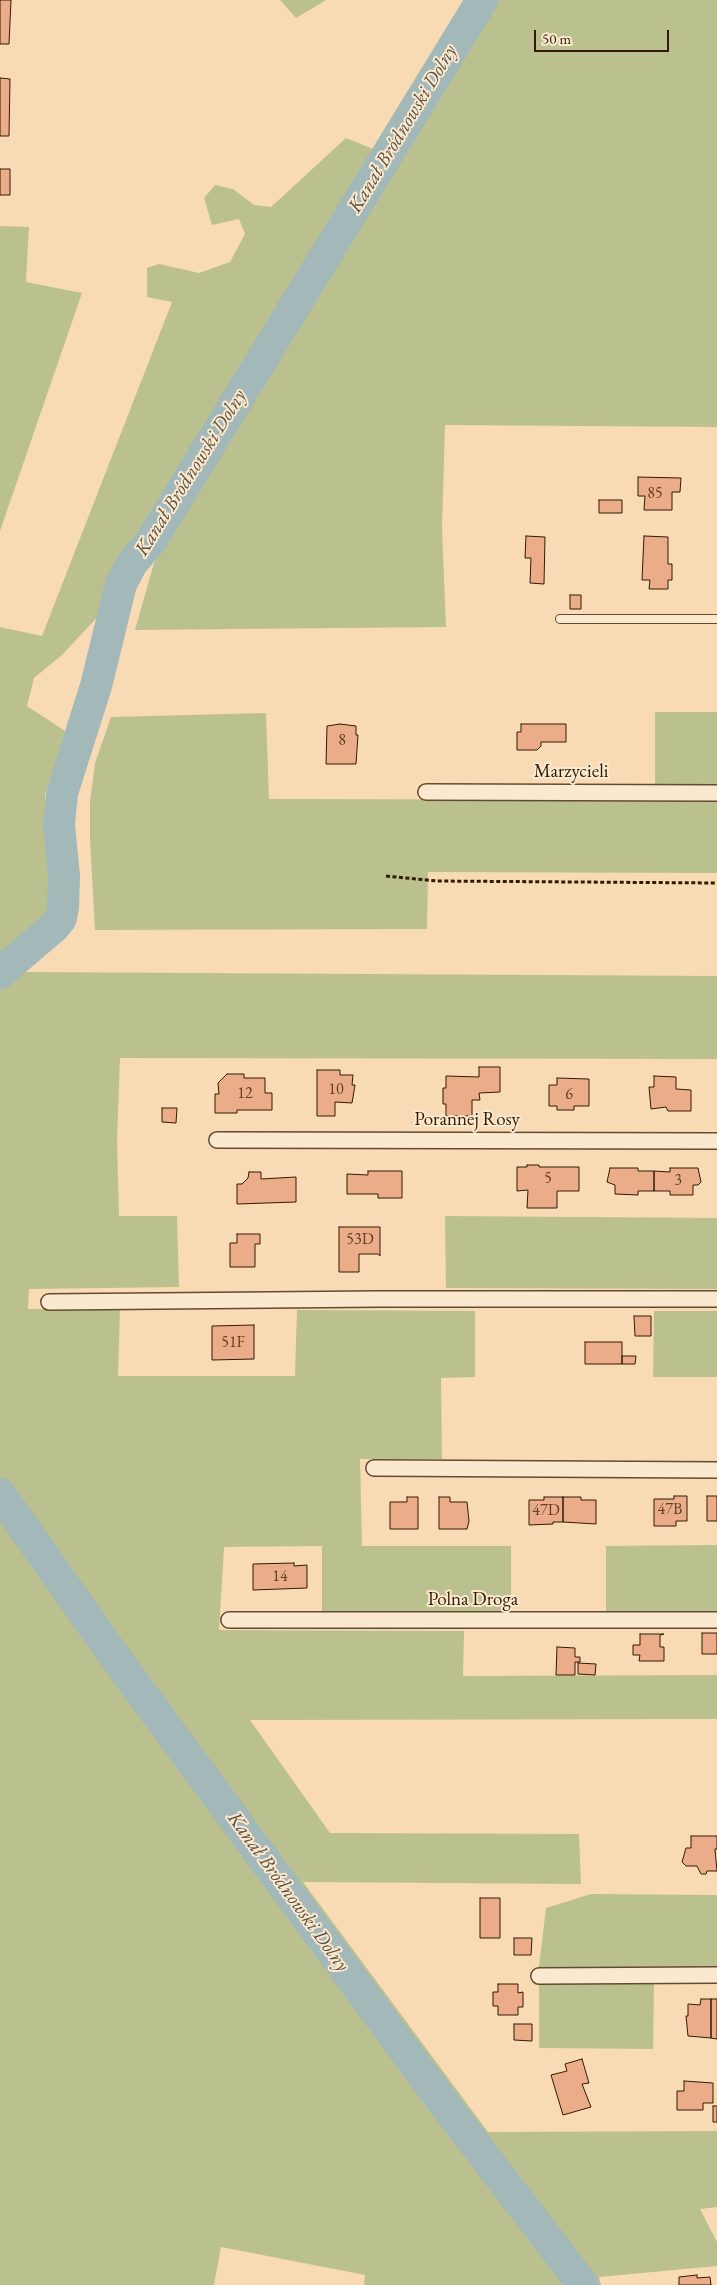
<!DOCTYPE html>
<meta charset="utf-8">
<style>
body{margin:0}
#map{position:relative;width:717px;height:2285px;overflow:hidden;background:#f8dbb5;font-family:"EB Garamond",serif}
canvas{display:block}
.scale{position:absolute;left:534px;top:30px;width:135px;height:22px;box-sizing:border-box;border:2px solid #321a03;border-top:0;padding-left:6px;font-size:15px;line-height:18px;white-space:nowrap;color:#321a03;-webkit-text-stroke:4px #fae8cf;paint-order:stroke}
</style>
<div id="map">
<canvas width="717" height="2285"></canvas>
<div class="scale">50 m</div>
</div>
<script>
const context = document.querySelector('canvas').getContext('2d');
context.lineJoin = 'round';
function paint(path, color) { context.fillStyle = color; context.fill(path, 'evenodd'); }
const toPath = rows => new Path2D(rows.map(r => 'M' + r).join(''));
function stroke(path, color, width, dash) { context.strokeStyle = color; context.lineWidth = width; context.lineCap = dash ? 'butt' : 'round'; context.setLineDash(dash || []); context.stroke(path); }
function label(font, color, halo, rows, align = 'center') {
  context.font = font + ' "EB Garamond",serif'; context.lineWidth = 4; context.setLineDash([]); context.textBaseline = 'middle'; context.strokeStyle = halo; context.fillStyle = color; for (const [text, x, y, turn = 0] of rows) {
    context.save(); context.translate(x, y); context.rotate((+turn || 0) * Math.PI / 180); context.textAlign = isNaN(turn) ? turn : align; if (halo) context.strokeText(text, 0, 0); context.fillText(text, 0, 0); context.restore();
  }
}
paint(toPath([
 [280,0,326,0,296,18],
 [467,0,717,0,717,427,445,425,442,528,446,627,135,630,154,563,175,528,148,521,103,611,62,655,34,678,27,706,65,731,45,794,50,916,75,927,24,972,717,976,717,1059,120,1058,117,1140,119,1216,177,1216,179,1287,29,1289,28,1309,120,1309,118,1376,295,1376,297,1310,475,1311,475,1377,441,1378,442,1459,360,1459,362,1546,511,1546,511,1613,322,1614,322,1546,224,1547,219,1630,464,1631,463,1676,717,1675,717,1719,250,1720,330,1833,579,1834,581,1884,303,1882,488,2132,717,2131,717,2207,700,2209,717,2242,717,2266,599,2277,601,2285,364,2285,365,2275,221,2247,214,2285,0,2285,0,627,42,636,172,302,147,297,147,268,159,264,199,273,230,262,245,234,239,219,212,225,204,198,215,185,233,189,254,205,271,207,346,138,376,150],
 [0,226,29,227,26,282,82,293,0,531],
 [655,712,717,712,717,788,655,788],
 [266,713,269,799,717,800,717,873,428,872,427,929,95,930,90,840,90,802,95,763,111,717],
 [445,1216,717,1218,717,1289,446,1288],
 [654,1311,717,1311,717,1377,653,1377],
 [717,1545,717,1612,606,1612,606,1546],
 [591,1894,717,1895,717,1968,539,1967,546,1908],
 [539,1984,654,1984,653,2049,539,2048]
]), '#bac18f');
stroke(toPath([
 [0,973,55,926,61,918,63,907,64,876,59,825,62,793,96,686,121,584,132,563,151,541,228,415,482,0],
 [0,1494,112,1653,439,2097,583,2285]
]), '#a3b8b9', 32);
const building = toPath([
 [0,0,11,0,9,44,0,44,0,0],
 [0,78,10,79,9,136,0,136,0,78],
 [0,169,10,169,10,195,0,195,0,169],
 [638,477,681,478,680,492,672,492,672,510,644,510,645,496,638,496,638,477],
 [599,500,622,500,622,513,599,513,599,500],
 [526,536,545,537,544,584,530,583,531,558,525,558,526,536],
 [644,536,668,537,668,564,672,564,672,580,668,580,668,589,649,589,650,580,642,580,644,536],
 [570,595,581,595,581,609,570,609,570,595],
 [340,724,356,726,356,735,358,735,356,764,326,764,327,726,340,724],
 [521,724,566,724,566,742,541,742,541,746,537,750,517,750,517,732,521,732,521,724],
 [479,1067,500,1067,500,1092,479,1093,480,1100,472,1100,472,1116,446,1116,446,1104,443,1104,443,1088,446,1088,446,1076,479,1077,479,1067],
 [317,1070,340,1070,340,1075,353,1075,352,1085,355,1085,352,1103,335,1102,335,1116,317,1116,317,1070],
 [227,1074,244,1074,244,1078,265,1078,265,1093,272,1093,272,1110,237,1110,237,1113,215,1113,215,1094,219,1094,218,1083,227,1074],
 [654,1076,676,1077,676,1089,691,1090,691,1111,668,1111,666,1107,651,1109,649,1087,654,1087,654,1076],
 [557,1078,589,1079,589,1106,574,1106,574,1110,557,1110,557,1106,549,1106,549,1085,557,1085,557,1078],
 [162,1108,177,1108,176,1123,162,1122,162,1108],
 [527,1165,539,1165,539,1167,579,1167,579,1191,557,1191,557,1208,527,1208,528,1190,517,1191,517,1167,527,1167,527,1165],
 [610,1168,638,1168,638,1171,654,1171,654,1191,638,1191,638,1195,615,1194,615,1185,607,1182,610,1168],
 [670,1168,698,1168,701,1182,698,1185,693,1185,693,1195,670,1195,670,1191,654,1191,654,1171,670,1172,670,1168],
 [368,1171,402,1171,402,1198,378,1198,378,1194,347,1194,347,1174,368,1175,368,1171],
 [249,1172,261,1172,261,1179,296,1177,296,1202,237,1204,237,1184,242,1184,248,1178,249,1172],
 [339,1227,380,1227,380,1256,378,1254,359,1254,359,1272,339,1272,339,1227],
 [237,1234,260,1234,260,1244,255,1244,255,1267,230,1267,230,1243,237,1243,237,1234],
 [634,1316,651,1316,651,1336,635,1336,634,1316],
 [254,1325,254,1359,212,1360,212,1326,254,1325],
 [585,1342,622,1342,622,1364,585,1364,585,1342],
 [622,1356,636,1356,635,1364,622,1364,622,1356],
 [674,1496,687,1496,687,1521,676,1521,676,1526,654,1526,654,1499,674,1499,674,1496],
 [707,1496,717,1496,717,1521,707,1521,707,1496],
 [407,1497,418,1497,418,1529,390,1529,390,1502,407,1502,407,1497],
 [439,1497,450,1497,450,1502,467,1502,469,1521,467,1529,439,1529,439,1497],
 [544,1497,563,1497,563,1522,553,1522,553,1524,529,1525,529,1500,544,1500,544,1497],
 [563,1497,581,1497,581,1500,596,1500,596,1524,563,1522,563,1497],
 [294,1563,294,1566,307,1565,307,1588,253,1590,253,1564,294,1563],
 [702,1633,717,1633,717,1654,702,1654,702,1633],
 [640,1634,664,1634,660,1635,660,1647,664,1647,664,1661,639,1661,640,1655,633,1655,633,1645,640,1645,640,1634],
 [557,1647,575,1648,575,1657,580,1657,580,1662,575,1662,575,1675,556,1675,557,1647],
 [578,1663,596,1664,595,1675,578,1674,578,1663],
 [691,1836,717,1836,717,1849,715,1849,717,1871,707,1871,706,1874,701,1874,697,1866,686,1866,682,1862,686,1848,691,1848,691,1836],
 [480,1898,500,1898,500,1938,480,1938,480,1898],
 [514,1938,532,1938,531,1955,514,1955,514,1938],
 [498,1984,518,1984,518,1993,523,1992,523,2007,518,2007,518,2015,498,2015,498,2006,493,2006,493,1992,498,1992,498,1984],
 [701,1999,711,1999,711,2038,688,2036,686,2016,688,2016,688,2004,700,2005,701,1999],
 [711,1999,717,1999,717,2039,711,2038,711,1999],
 [514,2024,532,2024,532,2041,514,2040,514,2024],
 [582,2059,589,2083,582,2084,591,2107,563,2115,551,2075,567,2071,565,2064,582,2059],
 [684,2081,713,2083,713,2103,703,2103,703,2110,677,2110,677,2091,684,2091,684,2081],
 [713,2106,717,2106,717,2122,713,2122,713,2106],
 [697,2275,697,2278,710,2277,711,2285,679,2285,679,2277,697,2275]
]);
paint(building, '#ebad89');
stroke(building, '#321a03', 1);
const service = toPath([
 [560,619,717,619]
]);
const minor = toPath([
 [426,792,717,793],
 [217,1140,717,1141],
 [49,1302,378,1299,717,1299],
 [374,1468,717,1470],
 [229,1620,717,1620],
 [539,1976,717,1975]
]);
stroke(service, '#644a30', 10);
stroke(minor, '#644a30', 18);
stroke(toPath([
 [386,876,437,881,717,883]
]), '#321a03', 3, [4, 2.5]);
stroke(service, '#fae8cf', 8);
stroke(minor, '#fae8cf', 15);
label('16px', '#603f24', null, [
 ["85",655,494],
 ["8",342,741],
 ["10",336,1090],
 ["12",245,1094],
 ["6",569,1095],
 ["5",548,1179],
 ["3",678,1181],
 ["53D",360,1240],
 ["51F",233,1343],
 ["47B",670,1510],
 ["47D",546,1511],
 ["14",280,1577]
]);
label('19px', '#321a03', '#fae8cf', [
 ["Marzycieli",571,772],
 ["Porannej Rosy",467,1120],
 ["Polna Droga",473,1600]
]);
label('italic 20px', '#5a5143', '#fae8cf', [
 ["Kanał Bródnowski Dolny",403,129,-59],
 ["Kanał Bródnowski Dolny",191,473,-58],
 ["Kanał Bródnowski Dolny",288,1892,54]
]);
</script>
